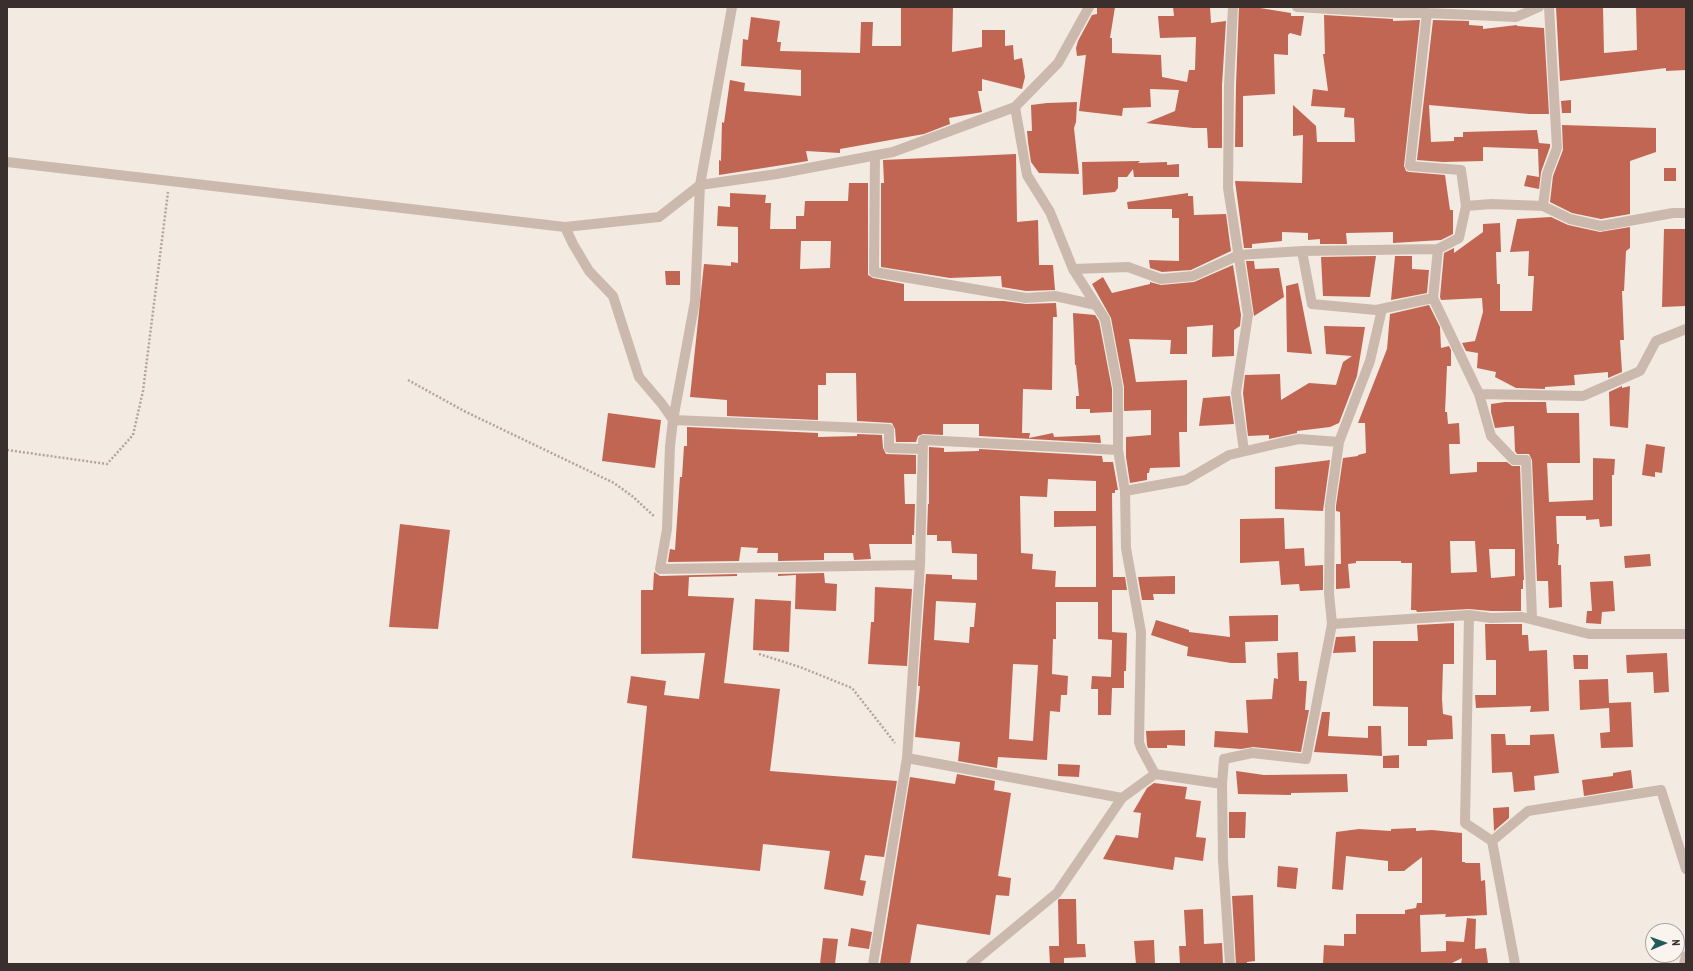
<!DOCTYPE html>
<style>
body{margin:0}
#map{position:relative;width:1693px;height:971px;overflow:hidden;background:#f3eae2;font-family:"PT Sans Narrow",sans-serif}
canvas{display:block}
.frame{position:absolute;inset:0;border:8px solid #3a2f2c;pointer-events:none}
.north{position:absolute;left:1645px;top:923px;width:40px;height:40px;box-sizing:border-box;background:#faf4ee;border:1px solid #ada5a0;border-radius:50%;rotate:88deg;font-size:11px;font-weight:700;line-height:16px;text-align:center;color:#3a2f2c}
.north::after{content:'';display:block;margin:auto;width:14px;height:18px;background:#235959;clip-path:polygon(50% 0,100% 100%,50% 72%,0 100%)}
</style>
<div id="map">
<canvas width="1693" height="971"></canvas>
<div class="frame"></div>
<div class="north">N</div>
</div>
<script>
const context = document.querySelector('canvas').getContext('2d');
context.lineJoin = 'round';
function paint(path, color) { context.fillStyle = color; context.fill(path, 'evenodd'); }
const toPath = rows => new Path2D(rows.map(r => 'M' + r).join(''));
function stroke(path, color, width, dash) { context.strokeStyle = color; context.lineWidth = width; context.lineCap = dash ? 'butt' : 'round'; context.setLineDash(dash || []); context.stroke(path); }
paint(toPath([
 [901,7,953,7,952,52,982,47,982,30,1005,30,1005,46,1013,45,1014,60,1022,58,1025,77,1022,89,982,79,982,91,978,91,982,112,949,118,950,124,924,134,840,149,840,153,806,151,808,161,719,175,719,160,721,161,722,122,724,123,730,80,745,83,744,91,801,96,801,70,741,66,743,39,748,40,751,17,780,21,777,42,781,42,780,51,860,53,861,22,873,22,872,46,901,46],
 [1097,7,1115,7,1110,38,1112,38,1112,53,1161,55,1162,77,1187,82,1189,70,1195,70,1196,37,1160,38,1158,16,1174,16,1173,7,1210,7,1211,23,1226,21,1222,85,1222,148,1208,148,1207,128,1193,128,1146,123,1175,111,1179,90,1150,89,1151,107,1123,108,1122,116,1079,111,1086,55,1077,56,1076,48,1078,41,1092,15,1097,14],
 [1239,7,1254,7,1291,13,1291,16,1304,16,1301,36,1290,33,1288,35,1288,55,1274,54,1275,94,1243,96,1243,147,1235,147,1236,85],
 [1556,7,1603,7,1604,53,1637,50,1636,7,1686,7,1686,70,1666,71,1666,68,1560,81],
 [1324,15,1393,19,1393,21,1420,20,1404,166,1406,171,1409,172,1445,175,1450,210,1453,210,1453,234,1441,240,1393,243,1393,232,1346,233,1347,244,1320,244,1320,239,1308,240,1308,233,1282,232,1282,241,1252,244,1252,248,1244,248,1235,181,1302,183,1303,135,1293,136,1293,105,1316,126,1317,142,1355,142,1354,118,1344,117,1345,108,1311,106,1313,89,1328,91,1323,54,1325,54],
 [1433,20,1469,21,1469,25,1483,26,1483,29,1517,25,1517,26,1544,28,1549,114,1529,114,1429,105,1431,142,1454,141,1454,137,1463,137,1463,132,1537,130,1539,143,1550,144,1550,147,1541,172,1539,189,1524,186,1527,175,1539,177,1538,149,1483,147,1483,161,1443,162,1417,160],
 [1571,100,1571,113,1562,113,1561,101],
 [1077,102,1076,122,1074,128,1079,174,1039,173,1031,162,1028,142,1027,131,1032,131,1031,105,1047,103],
 [1562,125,1656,128,1656,152,1630,161,1630,214,1601,219,1572,213,1550,202,1553,176,1563,150],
 [1016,154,1017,222,1038,220,1039,265,1053,265,1055,290,1026,291,1002,287,1001,276,950,278,881,267,881,183,884,183,883,160],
 [1140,161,1138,163,1167,162,1167,165,1179,164,1179,177,1134,177,1133,169,1127,177,1118,177,1118,188,1115,192,1083,195,1082,162],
 [1664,168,1676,168,1676,181,1664,181],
 [849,183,868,183,868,275,873,278,904,284,904,301,1004,301,1026,304,1056,303,1057,317,1053,317,1052,390,1023,389,1022,433,1030,433,1029,438,1053,433,1054,437,1100,435,1101,443,979,436,979,424,943,424,943,435,923,434,918,436,916,442,896,442,895,429,892,423,857,421,856,373,826,373,826,385,818,385,818,420,727,416,727,400,690,397,704,264,731,266,731,262,738,263,738,227,717,226,718,206,730,207,730,193,766,195,765,203,771,203,770,229,796,229,796,216,804,216,805,201,848,201],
 [801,241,831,241,830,268,800,269],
 [1188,193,1188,196,1193,196,1194,215,1226,214,1231,251,1191,270,1162,272,1150,268,1149,260,1179,261,1179,218,1172,218,1172,209,1128,209,1127,202],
 [1551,217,1568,225,1600,232,1630,227,1630,248,1626,251,1624,291,1622,291,1624,340,1620,340,1622,372,1608,378,1608,372,1574,375,1575,385,1545,387,1545,389,1516,388,1495,377,1496,372,1477,368,1478,353,1466,351,1462,343,1475,341,1483,312,1482,298,1441,300,1440,297,1444,253,1454,248,1454,253,1483,232,1483,224,1500,223,1501,252,1496,252,1497,284,1500,284,1500,311,1532,311,1534,276,1528,276,1529,251,1510,252,1517,219],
 [1664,229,1686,229,1686,306,1662,307],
 [1376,256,1370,297,1323,296,1321,257],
 [1395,256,1412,256,1412,269,1429,270,1427,293,1391,300],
 [1246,261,1254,261,1255,269,1279,268,1284,297,1254,316],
 [1233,265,1241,315,1240,326,1234,330,1234,356,1212,357,1213,325,1187,327,1187,354,1170,354,1171,340,1129,339,1136,382,1187,380,1187,432,1179,432,1180,467,1150,468,1149,473,1147,473,1147,480,1130,483,1126,457,1126,437,1151,435,1151,410,1124,411,1124,387,1111,318,1092,284,1103,277,1112,293,1150,284,1150,282,1161,285,1194,282],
 [665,271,680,271,680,285,666,285],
 [1298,283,1307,329,1312,354,1287,352,1286,286],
 [1429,305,1440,327,1441,348,1449,346,1451,350,1451,366,1447,366,1445,412,1447,412,1448,424,1459,423,1460,444,1449,444,1450,474,1477,472,1477,462,1507,462,1512,466,1520,466,1524,580,1523,580,1523,589,1521,589,1521,611,1491,611,1469,609,1417,612,1416,610,1411,610,1412,563,1401,563,1401,561,1356,561,1356,563,1348,564,1350,588,1336,589,1336,564,1341,564,1340,512,1336,511,1336,506,1343,458,1358,456,1358,455,1366,453,1365,423,1358,423,1387,349,1390,314],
 [1450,541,1475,541,1477,572,1451,573],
 [1489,549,1515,549,1515,576,1491,578],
 [1073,313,1095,315,1099,321,1112,389,1112,412,1090,413,1090,409,1076,409,1076,396,1079,396,1076,365,1075,365],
 [1324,326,1365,327,1357,376,1339,423,1330,427,1297,431,1297,433,1269,439,1269,435,1248,436,1243,393,1245,375,1280,374,1281,400,1309,383,1336,385,1343,362,1352,356,1326,354],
 [1622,386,1622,388,1630,386,1628,428,1610,426,1609,392],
 [1230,396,1234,424,1199,426,1203,398],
 [1505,402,1546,402,1547,413,1579,413,1580,463,1547,463,1549,502,1593,500,1593,458,1615,459,1614,475,1612,475,1612,526,1600,527,1599,519,1586,520,1586,516,1556,516,1557,544,1559,544,1558,565,1561,565,1562,607,1549,608,1548,581,1537,581,1532,460,1529,454,1517,454,1515,451,1514,426,1495,428,1491,412,1491,404],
 [608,413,661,420,655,468,602,461],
 [687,427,818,433,818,437,857,436,857,434,882,435,883,448,886,454,916,455,916,474,904,474,905,504,915,504,914,535,912,535,912,544,869,544,871,559,854,560,853,553,824,553,824,560,778,561,778,553,757,553,758,548,741,547,739,561,668,562,670,549,675,550,680,477,682,477,684,446,687,446],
 [1646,444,1665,447,1662,473,1655,472,1655,477,1642,475],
 [929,447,944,448,944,452,979,451,979,449,1102,456,1103,462,1113,462,1118,490,1115,490,1115,493,1112,493,1113,577,1125,577,1127,590,1112,590,1112,632,1127,633,1126,671,1124,671,1124,688,1112,688,1111,715,1098,715,1098,689,1091,689,1092,676,1111,677,1112,640,1098,639,1098,602,1056,602,1056,639,1053,639,1052,674,1068,676,1067,695,1061,695,1060,712,1050,711,1047,760,998,757,997,768,958,761,960,742,915,737,920,686,918,686,926,574,952,575,952,579,977,580,977,554,952,553,951,541,937,541,937,535,927,535,928,504,929,504],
 [1048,479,1096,481,1096,511,1054,511,1054,527,1096,526,1096,587,1055,587,1056,571,1032,569,1033,554,1021,553,1020,496,1047,497],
 [936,601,976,603,974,627,970,627,969,643,934,640],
 [1013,664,1038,665,1033,741,1009,739],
 [1330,460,1323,511,1275,509,1275,467],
 [1284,518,1285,549,1304,548,1305,566,1323,565,1323,590,1300,591,1299,584,1281,585,1279,561,1240,563,1240,519],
 [400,524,450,530,438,629,389,627],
 [1650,554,1651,566,1625,568,1624,556],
 [654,572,660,576,737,574,737,576,689,577,688,596,734,598,724,683,780,689,770,771,897,781,884,857,865,855,860,880,866,881,863,896,824,889,830,851,763,844,760,871,632,858,647,706,627,703,631,676,666,681,664,695,699,699,705,653,641,654,641,590,653,590],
 [824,573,825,583,837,584,836,611,795,609,796,575,778,576,778,574],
 [1175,576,1175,594,1153,594,1154,600,1142,600,1138,577],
 [1613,581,1615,611,1602,612,1601,624,1586,623,1587,611,1592,611,1590,582],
 [875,587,912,589,907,666,868,664,871,622,874,622],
 [755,599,791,601,789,652,753,650],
 [1278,615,1278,641,1245,642,1246,663,1231,663,1187,656,1188,647,1151,635,1156,620,1189,630,1189,632,1230,637,1229,616],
 [1454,623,1454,664,1443,664,1442,699,1443,714,1452,716,1453,739,1427,740,1427,746,1408,746,1408,707,1373,706,1373,641,1418,641,1417,625],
 [1485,624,1522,624,1522,635,1528,635,1529,651,1547,650,1549,711,1530,712,1531,706,1476,708,1475,695,1496,695,1496,660,1486,660],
 [1355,636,1356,652,1333,653,1336,637],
 [1298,652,1299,681,1307,681,1305,710,1309,710,1301,752,1253,747,1241,749,1214,747,1215,731,1248,733,1246,700,1272,699,1274,678,1278,679,1277,653],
 [1667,653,1669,692,1654,693,1653,672,1627,673,1626,655],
 [1573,655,1588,655,1588,669,1574,669],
 [1608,679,1609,703,1631,702,1633,747,1601,748,1600,733,1610,732,1609,708,1580,710,1579,680],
 [1322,712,1330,712,1328,736,1368,738,1368,726,1381,726,1382,756,1314,752],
 [1185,730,1185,746,1167,745,1167,748,1148,748,1147,745,1146,731],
 [1491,734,1505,734,1506,745,1530,745,1530,735,1554,734,1559,773,1534,776,1535,790,1514,792,1512,772,1492,773],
 [1399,755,1399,768,1383,768,1383,756],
 [1058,764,1080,765,1079,777,1058,776],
 [1631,770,1633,788,1584,796,1582,780,1613,776,1613,773],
 [1236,771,1264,775,1347,774,1348,792,1291,793,1291,795,1238,794],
 [957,774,995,781,994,790,1011,793,998,876,1011,878,1009,896,996,895,990,935,917,924,910,964,880,964,910,777,955,784],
 [1154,783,1187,787,1185,799,1201,801,1196,837,1206,838,1203,861,1175,857,1173,870,1103,859,1116,835,1138,838,1141,813,1133,812,1147,788],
 [1509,807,1509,818,1494,831,1493,808],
 [1229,812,1246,812,1245,838,1229,838],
 [1416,828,1416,831,1432,830,1462,833,1462,862,1465,862,1465,863,1480,863,1481,881,1485,880,1487,915,1445,917,1446,914,1420,915,1421,952,1446,951,1446,941,1464,942,1467,918,1476,919,1475,949,1486,948,1488,964,1461,964,1462,958,1450,964,1323,964,1324,945,1344,946,1344,934,1356,934,1356,914,1405,914,1405,910,1416,908,1417,903,1422,903,1422,857,1404,871,1388,871,1388,861,1346,856,1343,890,1332,889,1336,832,1359,829,1391,831,1391,829],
 [1278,866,1298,868,1296,889,1277,887],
 [1253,895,1255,961,1247,962,1247,964,1236,964,1232,896],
 [1059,899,1076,899,1077,944,1085,944,1086,957,1064,958,1064,964,1050,964,1049,946,1059,946,1058,900],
 [1203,909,1204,944,1222,943,1223,964,1180,964,1179,946,1186,946,1184,910],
 [851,928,872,932,869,949,848,946],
 [823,938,838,939,835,964,820,964],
 [1154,940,1155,964,1136,964,1134,941]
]), '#c06653');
stroke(toPath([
 [408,380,464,411,614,483,632,496,655,517],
 [7,450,107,464,133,435,143,391,168,192],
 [759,654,800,667,852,688,895,743]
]), '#b6a398', 2.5, [2, 2]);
stroke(toPath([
 [732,7,700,185,695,301,673,420,670,446,667,529,660,569,920,565],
 [1233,7,1229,85,1228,188,1248,315,1236,393,1244,451],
 [1297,7,1397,13,1427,13,1516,17,1539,7],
 [1427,13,1410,166,1461,170,1466,206],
 [1015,107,1027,175,1050,212,1073,269,1105,319,1118,388,1118,450,1125,491,1126,548,1141,632,1139,742,1141,748,1155,774],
 [875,157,874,272,1026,298,1055,296,1096,305],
 [7,162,565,227,659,217,700,185,777,174,893,152,1015,107,1058,63,1089,7],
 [1543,206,1547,174,1557,148,1549,7],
 [565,227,573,244,589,271,613,296,639,377,662,404,673,420,889,429,889,448,923,449],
 [1302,251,1312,304,1376,310,1433,298,1438,249],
 [1073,269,1128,267,1161,279,1193,276,1239,255,1302,251,1438,249,1459,238,1466,206,1491,204,1543,206,1570,219,1601,226,1673,213,1686,213],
 [1433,298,1479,394,1583,396,1640,371,1656,341,1686,329],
 [1479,394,1491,436,1514,460,1526,460,1532,619],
 [1125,491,1186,480,1229,455,1280,443,1299,439,1339,442],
 [1469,615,1465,823,1492,841,1515,964],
 [1332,624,1469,615,1491,618,1522,617,1589,634,1686,634],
 [907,758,1122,798,1155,774,1222,784],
 [1492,841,1528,811,1661,790,1686,869],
 [873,964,907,758,920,565,923,440,1118,450],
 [971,964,1057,893,1122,798],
 [1230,964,1223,860,1222,784,1224,759,1252,753,1306,759,1332,624,1329,593,1330,505,1339,442,1370,361,1382,309],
 [1684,964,1686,956]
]), '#cbb9ae', 10);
</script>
